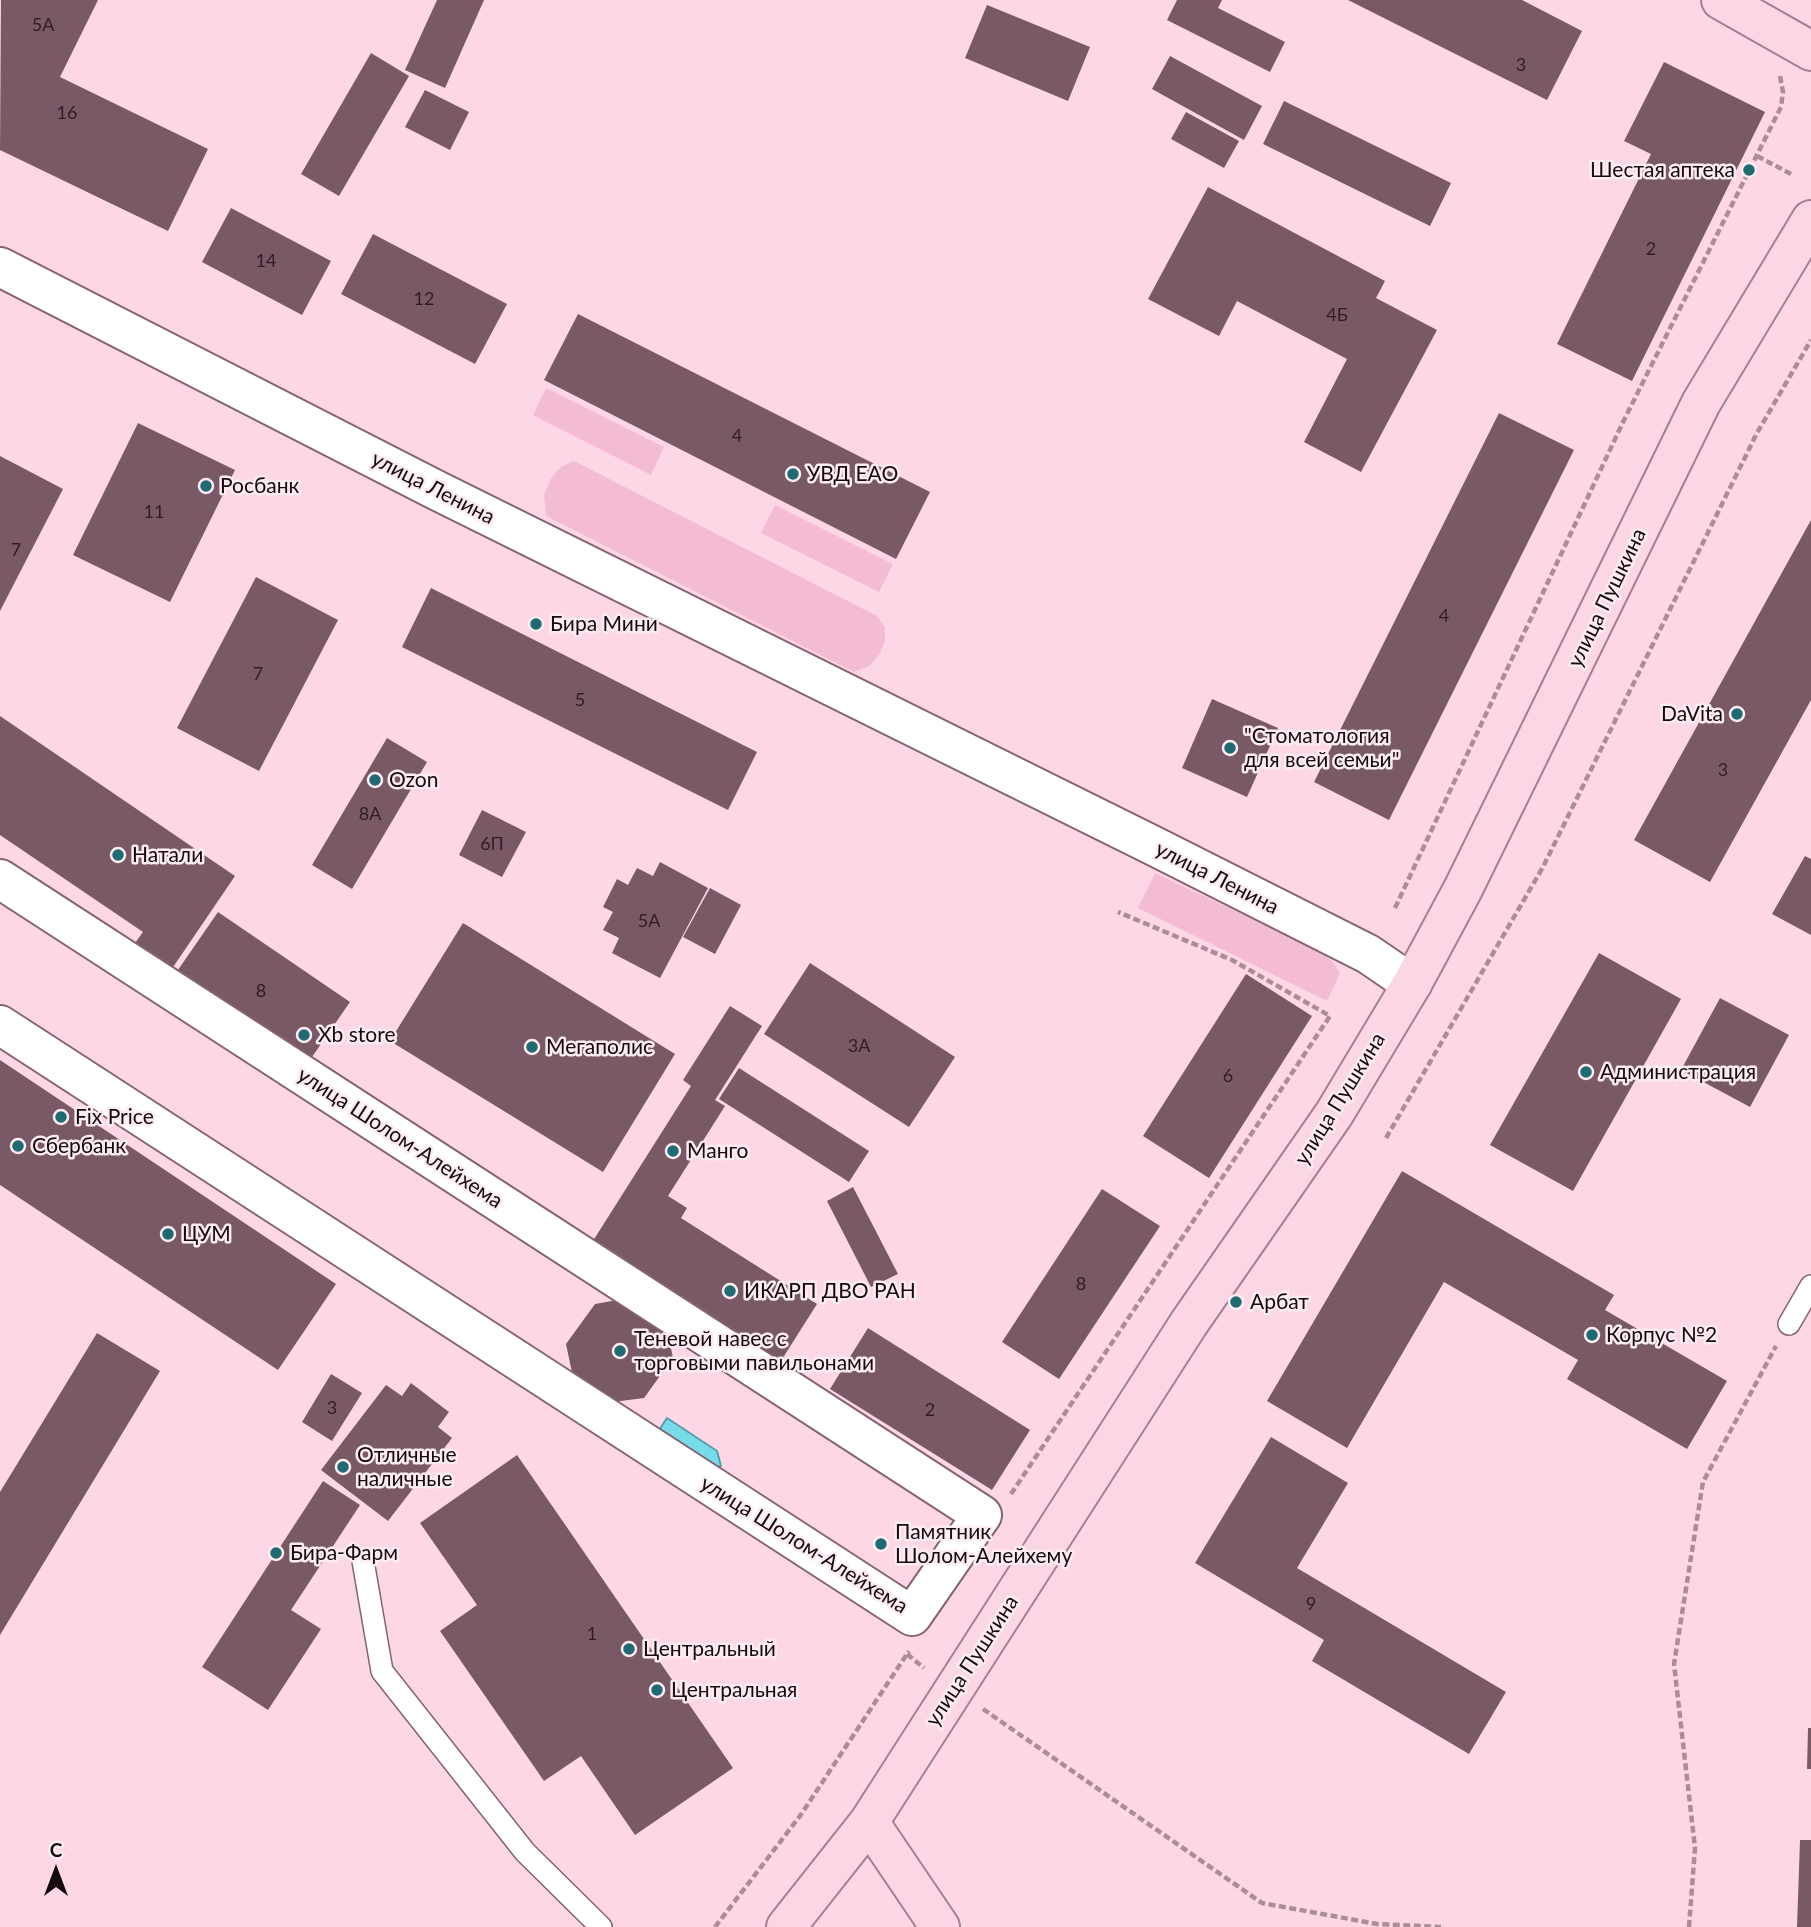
<!DOCTYPE html>
<meta charset="utf-8">
<style>
body{margin:0}
#map{position:relative;width:1811px;height:1927px;overflow:hidden;background:#fed7e7;font-family:Lato,sans-serif}
canvas{display:block}
.north{position:absolute;left:21px;top:1836px;width:70px;height:70px;-webkit-text-stroke:5px #fcecf2;paint-order:stroke;rotate:0deg;font-size:19px;font-weight:700;line-height:28px;text-align:center;color:#16090f}
.north::after{content:'';display:block;margin:auto;width:24px;height:32px;background:#16090f;clip-path:polygon(50% 0,100% 100%,50% 72%,0 100%)}
</style>
<div id="map">
<canvas width="1811" height="1927"></canvas>
<div class="north">С</div>
</div>
<script>
const context = document.querySelector('canvas').getContext('2d');
context.lineJoin = 'round';
function paint(path, color) { context.fillStyle = color; context.fill(path, 'evenodd'); }
const toPath = rows => new Path2D(rows.map(r => 'M' + r).join(''));
function stroke(path, color, width, dash) { context.strokeStyle = color; context.lineWidth = width; context.lineCap = dash ? 'butt' : 'round'; context.setLineDash(dash || []); context.stroke(path); }
function label(font, color, halo, rows, align = 'center') {
  context.font = font + ' Lato,sans-serif'; context.lineWidth = 5; context.setLineDash([]); context.textBaseline = 'middle'; context.strokeStyle = halo; context.fillStyle = color; for (const [text, x, y, turn = 0] of rows) {
    context.save(); context.translate(x, y); context.rotate((+turn || 0) * Math.PI / 180); context.textAlign = isNaN(turn) ? turn : align; if (halo) context.strokeText(text, 0, 0); context.fillText(text, 0, 0); context.restore();
  }
}
paint(toPath([
 [546,388,664,447,651,475,533,415],
 [574,461,877,616,885,628,885,641,879,655,869,666,854,672,546,516,544,496,551,478,561,467],
 [775,505,893,564,879,592,761,533],
 [1155,873,1320,951,1333,962,1340,973,1327,1001,1138,908]
]), '#f3bcd3');
const water = toPath([
 [667,1418,717,1451,721,1466,704,1471,654,1438,667,1418]
]);
paint(water, '#76dce9');
stroke(water, '#599da8', 2);
paint(toPath([
 [1,0,98,0,60,77,208,149,168,231,0,150],
 [437,0,484,0,445,88,405,70],
 [1177,0,1222,0,1218,8,1285,42,1270,72,1167,20],
 [1348,0,1522,0,1582,31,1547,100],
 [987,5,1090,47,1068,101,965,58],
 [371,53,409,76,339,196,301,174],
 [1170,56,1262,106,1244,140,1152,89],
 [1664,62,1765,112,1632,381,1557,344,1651,154,1624,141],
 [425,90,469,112,450,150,405,127],
 [1284,101,1451,183,1430,226,1263,144],
 [1186,112,1239,141,1224,168,1171,139],
 [1208,187,1385,281,1376,298,1437,330,1361,472,1304,442,1347,359,1237,301,1219,336,1148,299],
 [231,208,331,261,302,315,202,262],
 [373,234,507,304,475,364,341,294],
 [578,314,930,492,896,559,544,380],
 [1499,413,1574,450,1389,820,1314,782],
 [138,423,235,470,170,602,73,555],
 [0,456,63,489,0,611],
 [1811,520,1811,700,1710,882,1634,840],
 [256,577,338,620,259,771,177,728],
 [431,588,757,752,728,810,402,647],
 [1212,699,1278,728,1247,797,1182,768],
 [0,716,235,876,167,976,130,950,143,932,0,835],
 [387,738,427,762,352,889,312,865],
 [482,810,526,832,502,877,459,855],
 [1805,856,1811,859,1811,935,1772,914],
 [660,862,708,888,660,978,612,953,619,938,603,930,613,912,603,907,617,879,628,885,637,868,653,876],
 [710,888,741,905,715,954,683,937],
 [218,912,350,1002,303,1070,171,980],
 [463,923,675,1054,603,1172,390,1041],
 [1599,953,1681,999,1573,1191,1490,1145],
 [810,963,955,1057,909,1127,764,1034],
 [1246,974,1312,1016,1209,1178,1143,1136],
 [1720,998,1789,1035,1750,1107,1681,1070],
 [730,1006,762,1026,715,1100,725,1106,668,1196,687,1208,681,1218,817,1304,779,1364,591,1244,691,1086,683,1080],
 [0,1060,336,1284,278,1370,0,1185],
 [739,1068,869,1151,849,1182,719,1099],
 [1402,1171,1614,1295,1605,1310,1727,1381,1687,1449,1567,1379,1578,1360,1444,1282,1347,1448,1267,1401],
 [853,1187,898,1274,871,1287,827,1201],
 [1102,1189,1160,1226,1059,1379,1002,1342],
 [634,1297,665,1319,673,1358,644,1398,605,1403,574,1382,566,1344,595,1304],
 [868,1328,1030,1430,992,1490,830,1389],
 [97,1333,160,1371,0,1635,0,1492],
 [331,1374,362,1393,332,1441,302,1422],
 [411,1383,449,1412,438,1427,452,1438,388,1521,321,1470,386,1385,402,1396],
 [1271,1437,1348,1483,1297,1568,1506,1692,1469,1754,1312,1661,1324,1640,1195,1563],
 [517,1455,733,1768,635,1835,581,1756,544,1781,440,1631,477,1605,420,1523],
 [323,1481,360,1505,291,1610,321,1629,268,1710,202,1667],
 [1808,1728,1811,1728,1811,1769,1807,1769],
 [1800,1840,1811,1840,1811,1927,1797,1927]
]), '#7a5967');
const lane = toPath([
 [1789,1324,1811,1286],
 [363,1561,382,1671,525,1852,601,1927]
]);
const street = toPath([
 [0,879,982,1515,912,1616,0,1025]
]);
const secondary = toPath([
 [0,267,436,490,1154,846,1368,954,1412,984]
]);
const primary = toPath([
 [1721,0,1811,51],
 [869,1822,940,1927],
 [786,1927,869,1822,1189,1323,1334,1114,1412,984,1463,889,1701,403,1811,220]
]);
stroke(lane, '#856372', 24);
stroke(street, '#856372', 42);
stroke(secondary, '#856372', 42);
stroke(primary, '#a97e90', 42);
stroke(toPath([
 [1757,156,1791,174],
 [1395,908,1624,420,1781,107,1783,92,1780,76],
 [1386,1138,1543,867,1757,433,1811,340],
 [1011,1494,1330,1016,1232,960,1118,912],
 [907,1654,924,1668],
 [983,1709,1262,1903,1377,1924,1441,1927],
 [715,1927,800,1816,909,1651],
 [1689,1927,1695,1848,1674,1664,1703,1482,1776,1346]
]), '#aa8d99', 4.5, [7, 3.5]);
stroke(lane, '#fff', 21);
stroke(street, '#fff', 38);
stroke(secondary, '#fff', 38);
stroke(primary, '#fbd7e6', 38);
for (const [x, y, r, color] of [
 [1749,170,7,"#1f6a73"],
 [793,474,7,"#1f6a73"],
 [206,486,7,"#1f6a73"],
 [536,624,7,"#1f6a73"],
 [1737,714,7,"#1f6a73"],
 [1230,748,7,"#1f6a73"],
 [375,780,7,"#1f6a73"],
 [118,855,7,"#1f6a73"],
 [304,1035,7,"#1f6a73"],
 [532,1047,7,"#1f6a73"],
 [1586,1072,7,"#1f6a73"],
 [61,1117,7,"#1f6a73"],
 [18,1146,7,"#1f6a73"],
 [673,1151,7,"#1f6a73"],
 [168,1234,7,"#1f6a73"],
 [730,1291,7,"#1f6a73"],
 [1236,1302,7,"#1f6a73"],
 [1592,1335,7,"#1f6a73"],
 [620,1351,7,"#1f6a73"],
 [343,1467,7,"#1f6a73"],
 [881,1544,7,"#1f6a73"],
 [276,1553,7,"#1f6a73"],
 [629,1649,7,"#1f6a73"],
 [657,1690,7,"#1f6a73"]
]) { const dot = new Path2D(); dot.arc(x, y, r, 0, 2 * Math.PI); context.fillStyle = color; context.fill(dot); stroke(dot, '#fcecf2', 2.5); }
label('18px', '#2f1d25', null, [
 ["5А",43,25],
 ["3",1521,65],
 ["16",67,113],
 ["2",1651,249],
 ["14",266,261],
 ["12",424,299],
 ["4Б",1337,315],
 ["4",737,436],
 ["11",154,512],
 ["7",16,550],
 ["4",1444,616],
 ["7",258,674],
 ["5",580,700],
 ["3",1723,770],
 ["8А",370,814],
 ["6П",492,844],
 ["5А",649,921],
 ["8",261,991],
 ["3А",859,1046],
 ["6",1228,1076],
 ["8",1081,1284],
 ["3",332,1408],
 ["2",930,1410],
 ["9",1311,1604],
 ["1",592,1634]
]);
label('21px', '#16090f', '#fcecf2', [
 ["Шестая аптека",1735,170,"right"],
 ["УВД ЕАО",807,474],
 ["Росбанк",220,486],
 ["Бира Мини",550,624],
 ["DaVita",1723,714,"right"],
 ["\"Стоматология",1244,736],
 ["для всей семьи\"",1244,760],
 ["Ozon",389,780],
 ["Натали",132,855],
 ["Xb store",318,1035],
 ["Мегаполис",546,1047],
 ["Администрация",1600,1072],
 ["Fix Price",75,1117],
 ["Сбербанк",32,1146],
 ["Манго",687,1151],
 ["ЦУМ",182,1234],
 ["ИКАРП ДВО РАН",744,1291],
 ["Арбат",1250,1302],
 ["Корпус №2",1606,1335],
 ["Теневой навес с",634,1339],
 ["торговыми павильонами",634,1363],
 ["Отличные",357,1455],
 ["наличные",357,1479],
 ["Памятник",895,1532],
 ["Шолом-Алейхему",895,1556],
 ["Бира-Фарм",290,1553],
 ["Центральный",643,1649],
 ["Центральная",671,1690]
], 'left');
label('21px', '#16090f', '#fcecf2', [
 ["улица Ленина",433,488,27],
 ["улица Пушкина",1607,598,-64],
 ["улица Ленина",1217,878,27],
 ["улица Пушкина",1340,1099,-58],
 ["улица Шолом-Алейхема",400,1138,33],
 ["улица Шолом-Алейхема",804,1545,32],
 ["улица Пушкина",972,1661,-57]
]);
</script>
